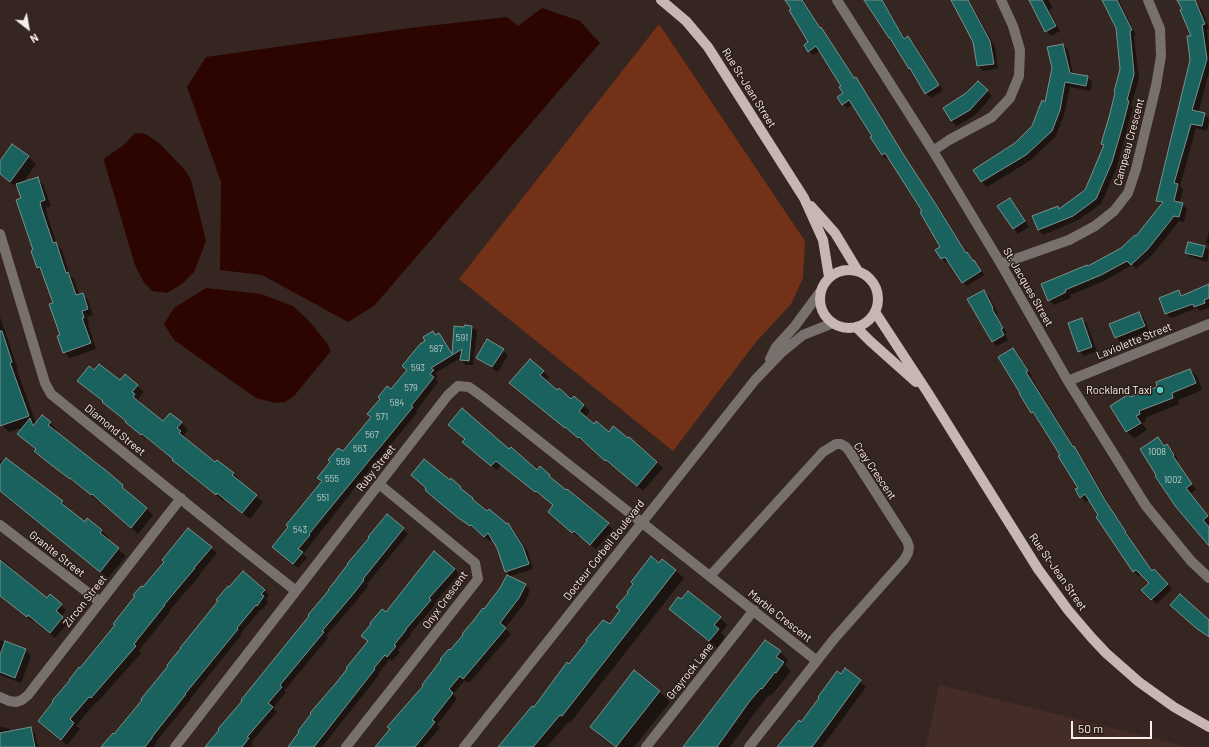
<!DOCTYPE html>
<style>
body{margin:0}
#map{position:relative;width:1209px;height:747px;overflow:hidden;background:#352621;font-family:Barlow,sans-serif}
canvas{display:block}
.north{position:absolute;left:8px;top:8px;width:40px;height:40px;-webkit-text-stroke:3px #2b1d17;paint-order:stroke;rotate:149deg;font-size:11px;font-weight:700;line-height:16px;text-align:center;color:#faefec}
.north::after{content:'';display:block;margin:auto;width:14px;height:18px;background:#faefec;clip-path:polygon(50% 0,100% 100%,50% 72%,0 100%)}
.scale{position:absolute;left:1071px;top:721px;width:81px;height:18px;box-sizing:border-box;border:2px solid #faefec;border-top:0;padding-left:5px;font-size:12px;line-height:14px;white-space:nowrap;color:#faefec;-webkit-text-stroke:3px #2b1d17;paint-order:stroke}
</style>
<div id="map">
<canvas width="1209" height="747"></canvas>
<div class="north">N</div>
<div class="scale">50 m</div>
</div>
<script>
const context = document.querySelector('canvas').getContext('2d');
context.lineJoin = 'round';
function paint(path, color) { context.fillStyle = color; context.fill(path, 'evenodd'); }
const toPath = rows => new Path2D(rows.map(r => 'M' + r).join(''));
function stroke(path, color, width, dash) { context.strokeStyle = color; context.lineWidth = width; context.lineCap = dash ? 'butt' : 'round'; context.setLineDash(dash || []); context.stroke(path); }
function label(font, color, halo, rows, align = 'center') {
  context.font = font + ' Barlow,sans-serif'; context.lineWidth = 3; context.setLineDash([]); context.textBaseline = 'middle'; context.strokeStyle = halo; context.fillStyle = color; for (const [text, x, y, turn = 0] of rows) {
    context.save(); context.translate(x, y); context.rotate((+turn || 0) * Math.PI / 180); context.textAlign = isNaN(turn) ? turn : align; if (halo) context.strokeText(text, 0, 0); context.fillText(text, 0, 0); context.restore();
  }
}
paint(toPath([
 [939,685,1188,747,926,747]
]), '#432d26');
paint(toPath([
 [659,24,805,241,803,278,791,304,756,342,673,451,459,279]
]), '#733118');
paint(toPath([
 [542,8,580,21,600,43,374,306,348,322,262,275,220,270,221,182,187,87,206,57,410,28,507,17,518,26],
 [135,133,146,134,160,144,185,170,191,180,206,241,194,272,182,284,167,293,152,291,143,281,135,265,104,161,105,158,125,144],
 [206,288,261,294,293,306,309,321,327,343,331,351,294,396,285,402,275,403,256,398,174,340,164,324,174,308]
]), '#2d0500');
paint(toPath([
 [786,0,803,0,821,29,825,33,855,79,860,83,908,163,939,208,967,253,978,265,984,275,967,286,963,282,949,261,946,263,942,259,942,247,923,211,889,157,886,159,882,155,872,138,873,137,853,104,847,108,843,104,844,94,842,87,820,51,813,55,809,51,810,42],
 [866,0,883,0,905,39,908,38,913,42,943,90,931,98,926,93],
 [952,0,969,0,995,47,998,68,983,71,978,66,974,42],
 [1030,0,1048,0,1053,8,1049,10,1060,31,1051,36,1046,31],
 [1102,0,1119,0,1136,35,1134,36,1139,79,1131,105,1133,107,1117,167,1101,204,1078,220,1043,235,1039,230,1033,217,1058,207,1060,209,1086,190,1105,147,1102,144,1121,69,1117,28],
 [1178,0,1194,0,1202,10,1209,28,1207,30,1209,46,1209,72,1198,113,1204,114,1209,119,1209,121,1207,131,1196,128,1180,186,1183,190,1179,203,1182,204,1187,209,1184,222,1179,221,1153,254,1136,269,1132,265,1106,280,1070,295,1071,298,1054,305,1049,300,1088,267,1121,249,1137,238,1162,206,1157,200,1191,60,1192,37,1183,10],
 [1063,45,1068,50,1073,74,1087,77,1092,82,1091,91,1070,87,1064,115,1056,136,1031,160,987,187,982,182,974,170,1015,144,1033,127,1046,103],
 [978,82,992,96,975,115,957,126,952,121,944,108,967,94],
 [28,157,36,164,22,184,37,179,43,184,51,206,46,208,47,214,57,245,62,250,70,276,74,279,79,295,82,294,88,300,93,315,87,317,89,324,88,324,96,349,70,358,64,352,54,304,43,273,37,267,19,189,0,175,0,163],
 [1010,199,1014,204,1029,227,1018,234,1014,229,999,206],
 [1209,232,1209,246,1206,243],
 [1205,247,1209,251,1207,262,1191,257,1186,253],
 [1209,288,1209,308,1200,311,1197,308,1171,318,1166,313,1179,291,1183,296],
 [984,291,989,296,998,313,996,314,1007,333,1005,334,1008,340,997,346,992,341],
 [1139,314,1144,318,1149,331,1121,342,1116,337],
 [0,317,18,369,17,370,36,424,50,423,57,430,55,431,122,486,129,492,128,494,153,515,138,534,99,500,98,501,42,457,36,450,18,434,24,427,9,432,2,425,0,420],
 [1082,319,1087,324,1097,351,1084,356,1079,351],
 [472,327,477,331,473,365,466,365,461,360,462,357,435,373,438,376,435,379,438,382,416,411,417,413,351,492,352,492,314,540,303,554,307,558,298,568,278,552,273,547,323,482,318,478,343,452,372,418,391,391,408,371,403,366,427,341,433,332,436,336,439,334,443,339,453,354,465,328],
 [1013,349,1018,354,1032,376,1031,377,1076,450,1079,453,1110,506,1130,537,1129,537,1153,572,1154,570,1172,589,1157,604,1143,590,1150,583,1141,574,1138,576,1134,571,1089,499,1086,502,1081,497,1079,488,1061,456,1020,394],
 [503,350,508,355,498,372,482,362,477,358],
 [1190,370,1197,376,1202,390,1178,400,1179,404,1145,418,1146,421,1142,423,1147,430,1134,438,1127,432,1112,406,1159,388],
 [543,371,549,377,546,381,558,391,572,400,574,397,590,411,585,417,594,425,609,433,628,440,629,438,663,468,643,491,612,465,611,466,585,442,584,443,516,389,510,383],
 [94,372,120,382,137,386,144,392,138,399,141,402,139,404,163,423,170,414,181,423,188,430,184,435,187,439,186,440,215,463,233,473,240,480,239,482,263,502,250,519,225,499,223,501,180,467,174,460,133,429,126,422,78,381],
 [449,425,509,450,537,471,540,467,554,480,553,481,566,492,567,490,613,529,596,549,579,535,578,537,554,516,554,506,542,495,541,496,527,485,527,486,501,465,497,470,468,447,465,439],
 [1158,438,1165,446,1167,445,1172,450,1178,460,1177,461,1196,490,1190,494,1209,517,1209,544],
 [0,460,62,502,69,509,68,510,85,523,87,520,102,531,109,538,107,540,126,556,108,578,0,492],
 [451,480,477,504,507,525,508,525,513,529,528,552,533,569,510,576,506,571,498,548,492,538,490,541,440,503,431,495],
 [403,529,408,534,367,584,368,586,359,598,326,636,328,638,284,691,286,692,273,708,277,712,251,742,253,744,250,747,206,747],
 [211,548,217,553,200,574,200,575,169,611,170,612,139,650,141,653,97,703,96,702,76,726,80,729,67,745,45,727,80,669,116,625,143,589],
 [0,558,9,565,14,570,13,571,47,600,50,596,66,610,61,617,68,623,55,638,33,620,32,621,0,596],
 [662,560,676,571,684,578,570,723,568,722,547,747,499,747,534,709,569,665,610,626],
 [455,569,459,574,434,604,435,605,410,634,411,635,398,650,400,652,392,661,390,659,378,674,379,675,322,747,289,747,369,642,386,614],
 [525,585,530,590,524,604,505,628,511,634,469,683,465,680,453,694,457,699,437,725,440,728,423,747,377,747,450,651],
 [264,590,269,595,266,599,268,602,262,610,261,609,241,633,242,634,190,699,190,700,156,742,157,743,153,747,104,747,114,735],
 [681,600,720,618,727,625,721,633,725,637,717,648,678,616,670,609],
 [0,640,26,650,31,656,21,683,0,675],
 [780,652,788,660,785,665,791,671,771,696,769,695,757,710,730,747,683,747,684,746,685,746],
 [846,670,866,687,822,747,778,747,802,723],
 [660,692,670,702,634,747,614,747,601,737,591,727],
 [0,727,8,728,13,733,11,747,0,747],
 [30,728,35,733,38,747,18,747]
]), '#0007');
const building = toPath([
 [785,0,802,0,820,28,821,27,854,78,856,77,905,157,935,203,966,253,967,252,973,261,974,260,981,271,962,283,945,257,941,259,935,250,940,247,920,212,922,211,885,153,882,155,870,137,872,136,849,100,842,105,837,97,843,93,839,87,841,86,816,46,808,52,804,45,808,42,789,10,791,9,785,0],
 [864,0,882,0,904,39,908,36,939,85,925,94,910,68,909,69,890,38,889,38,864,0],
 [951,0,968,0,990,41,994,64,977,66,973,42,951,0],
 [1029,0,1042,0,1056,26,1045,32,1029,0],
 [1102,0,1117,0,1132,30,1130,31,1134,74,1127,100,1129,101,1122,128,1112,162,1096,199,1073,216,1038,230,1032,216,1058,206,1059,209,1085,190,1104,145,1101,144,1109,117,1115,93,1114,92,1120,69,1116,28,1102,0],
 [1177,0,1195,0,1205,24,1202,25,1207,59,1192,110,1205,113,1202,126,1191,124,1174,183,1178,184,1174,201,1183,203,1179,217,1174,216,1148,249,1131,265,1127,261,1101,275,1065,290,1066,292,1048,301,1041,284,1087,265,1088,266,1121,248,1135,235,1136,236,1163,202,1156,201,1190,60,1187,36,1191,36,1180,10,1182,9,1177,0],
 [1063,44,1070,73,1088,76,1086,86,1065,82,1060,110,1052,131,1026,155,981,182,973,170,1015,143,1032,126,1042,100,1045,102,1052,68,1047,47,1063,44],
 [978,81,988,90,970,110,951,121,943,108,966,93,978,81],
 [12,144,29,156,10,182,0,174,0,161,12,144],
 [38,177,45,200,40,202,41,207,53,243,56,242,66,273,68,272,76,295,83,293,88,309,82,311,84,318,82,318,91,343,63,353,57,336,60,335,49,304,53,303,40,267,37,268,31,251,33,250,16,200,21,198,16,184,38,177],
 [1010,198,1025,221,1013,229,997,206,1010,198],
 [1188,242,1205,246,1202,257,1185,253,1188,242],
 [1209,284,1209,298,1204,300,1205,303,1194,307,1193,304,1165,314,1159,298,1179,290,1181,296,1209,284],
 [984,290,993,308,992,309,1003,328,1001,329,1004,335,992,342,967,299,984,290],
 [1139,312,1145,326,1115,338,1109,324,1139,312],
 [1082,318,1092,347,1078,352,1068,323,1082,318],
 [465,325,472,326,469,361,460,360,462,349,431,368,434,370,430,374,434,377,411,406,413,407,322,518,309,534,310,535,298,549,303,552,293,564,272,547,288,527,286,525,322,481,317,478,330,462,328,460,338,448,343,451,371,417,367,414,380,399,378,397,387,386,391,389,407,370,402,366,420,344,425,341,423,337,433,331,435,335,439,333,452,354,454,326,464,327,465,325],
 [0,331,2,331,12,362,10,363,29,416,0,426,0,331],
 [487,339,504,349,492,367,476,358,487,339],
 [1013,348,1028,371,1026,372,1073,447,1074,446,1105,500,1126,532,1125,532,1152,571,1154,569,1168,584,1151,600,1141,590,1149,583,1136,570,1133,572,1096,517,1098,515,1085,494,1080,498,1075,489,1078,488,1058,456,1060,455,1033,412,1031,413,1019,393,1020,393,998,357,1013,348],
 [530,359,544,371,540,375,557,390,559,388,571,399,574,396,584,405,579,411,594,424,596,421,609,432,613,426,628,438,629,437,657,462,637,486,606,460,605,461,579,437,578,438,565,427,565,428,509,383,530,359],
 [99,364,120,380,125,374,138,385,132,392,135,394,133,397,163,421,170,413,182,422,177,428,181,431,179,433,215,462,217,460,234,473,232,475,257,495,242,513,217,493,216,495,172,460,173,459,142,434,141,435,125,422,126,421,102,402,103,401,77,381,89,366,94,370,99,364],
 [1190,369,1196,383,1172,393,1173,398,1139,411,1140,414,1136,416,1141,423,1126,432,1110,406,1129,394,1130,397,1157,387,1156,382,1190,369],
 [462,408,509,449,511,447,537,470,540,466,550,475,549,476,566,490,567,489,609,523,590,545,574,531,572,533,548,512,553,505,536,491,535,492,496,461,491,466,462,442,465,439,448,425,462,408],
 [42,415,51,422,48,425,109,473,123,485,122,487,147,508,131,528,92,494,91,495,70,478,70,479,50,464,34,451,36,449,17,434,30,418,33,426,42,415],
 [1158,437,1164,446,1167,444,1174,455,1173,456,1192,484,1186,488,1208,516,1203,520,1209,527,1209,546,1176,507,1155,476,1156,475,1140,449,1158,437],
 [6,458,63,501,61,503,85,522,87,518,102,530,100,533,119,548,100,572,0,491,0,465,6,458],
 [424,459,450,480,451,478,461,487,460,488,473,498,472,499,487,511,489,509,507,524,508,523,523,547,529,564,505,572,497,548,488,533,484,537,471,525,470,526,457,517,434,498,425,490,426,488,411,475,424,459],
 [387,514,404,528,363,579,364,580,354,593,322,631,324,632,280,685,282,687,268,703,273,707,247,737,249,738,242,747,205,747,219,730,218,729,242,701,241,700,309,616,308,615,329,590,328,590,348,564,347,564,369,538,368,537,387,514],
 [188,528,212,547,194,568,195,568,164,605,165,605,134,644,136,646,91,698,89,697,70,719,74,723,61,740,38,721,53,702,52,701,70,680,69,680,79,667,80,668,115,625,113,624,135,596,133,595,141,586,143,587,164,562,162,560,188,528],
 [434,551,455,569,429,598,431,600,406,629,406,630,394,645,396,646,387,657,385,655,374,668,375,669,314,747,288,747,299,732,298,731,311,714,310,713,336,683,347,669,346,668,368,641,361,636,371,624,370,623,382,609,386,612,434,551],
 [651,556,659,563,662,559,676,570,562,716,560,715,533,747,498,747,532,706,534,707,567,662,569,664,587,641,586,640,603,620,610,624,620,610,616,607,628,593,627,592,633,584,631,582,651,556],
 [0,560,47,598,50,594,62,604,56,611,63,617,50,633,28,615,27,617,0,596,0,560],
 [243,571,265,590,261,594,264,596,257,606,256,605,237,628,238,629,185,694,186,694,152,737,152,738,145,747,101,747,113,733,114,734,142,700,141,699,168,666,167,665,181,648,180,648,218,601,216,600,228,586,229,587,243,571],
 [507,575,526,584,519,598,500,623,506,628,463,679,460,676,449,689,453,693,432,720,435,722,415,747,375,747,390,729,387,727,423,686,422,685,441,660,440,659,449,649,450,650,463,635,462,634,473,621,483,608,484,609,500,588,507,575],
 [688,591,721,617,714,625,719,629,709,641,669,609,678,597,681,599,688,591],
 [1180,594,1209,620,1209,637,1196,628,1170,605,1180,594],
 [765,640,781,651,776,657,784,662,776,673,775,672,762,689,761,688,749,702,717,747,683,747,765,640],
 [5,641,26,649,15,678,0,672,0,655,5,641],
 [845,668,861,680,812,747,777,747,799,720,801,722,819,698,818,697,837,671,841,674,845,668],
 [634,670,660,691,616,747,590,727,634,670],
 [31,727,35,747,0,747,0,733,31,727]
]);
paint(building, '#19625e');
stroke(building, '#7b908e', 1);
stroke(toPath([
 [837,0,933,151,1001,264,1068,381,1146,506,1191,561,1209,578],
 [933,151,949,140,992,117,1010,98,1019,76,1020,50,1013,26,1001,0],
 [0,234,45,383,51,394,239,546,296,591],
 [1001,264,1069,240,1095,226,1114,211,1128,193,1136,169,1156,86,1161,56,1160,29,1148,0],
 [770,359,776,347,795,326,820,292],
 [1068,381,1209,324],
 [0,525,100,602],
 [710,576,823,452,836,444,841,444,846,447,850,452,907,541,909,547,908,553,904,560,834,639,749,747],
 [0,697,9,701,16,702,22,700,28,695,181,498],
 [175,747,448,395,458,386,469,387,483,397,817,661],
 [346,747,478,579,475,563,379,484],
 [464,747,755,380,781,353,803,335,833,323],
 [646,747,754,610]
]), '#78706d', 10);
stroke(toPath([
 [661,0,686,21,708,47,804,198,823,240,829,277],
 [811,206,835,233,858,271],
 '820 299a29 29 0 1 1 58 0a29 29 0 1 1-58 0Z',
 [875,312,928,393,1038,569,1068,610,1091,637,1106,653,1139,682,1174,707,1209,727],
 [856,327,870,341,916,382]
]), '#c7b6b1', 10);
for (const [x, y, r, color] of [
 [1160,390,4,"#55cec6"]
]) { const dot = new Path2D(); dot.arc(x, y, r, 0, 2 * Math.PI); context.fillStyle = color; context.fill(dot); stroke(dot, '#2b1d17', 1.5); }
label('9px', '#c2ccc8', null, [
 ["591",462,338],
 ["587",436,349],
 ["593",418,368],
 ["579",411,388],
 ["584",397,403],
 ["571",382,417],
 ["567",372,435],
 ["563",360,449],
 ["1008",1157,452],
 ["559",343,462],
 ["555",332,479],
 ["1002",1173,480],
 ["551",323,498],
 ["543",300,530]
]);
label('11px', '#faefec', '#2b1d17', [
 ["Rue St-Jean Street",749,88,58],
 ["Campeau Crescent",1129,142,-75],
 ["St. Jacques Street",1028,287,60],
 ["Laviolette Street",1134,341,-22],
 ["Diamond Street",115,430,39],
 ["Ruby Street",376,468,-52],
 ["Cray Crescent",875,471,56],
 ["Docteur Corbeil Boulevard",604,550,-52],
 ["Granite Street",57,554,38],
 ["Rue St-Jean Street",1058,572,55],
 ["Onyx Crescent",445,600,-54],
 ["Zircon Street",85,601,-52],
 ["Marble Crescent",780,616,38],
 ["Grayrock Lane",690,671,-52]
]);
label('11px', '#faefec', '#2b1d17', [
 ["Rockland Taxi",1152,390]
], 'right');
</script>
